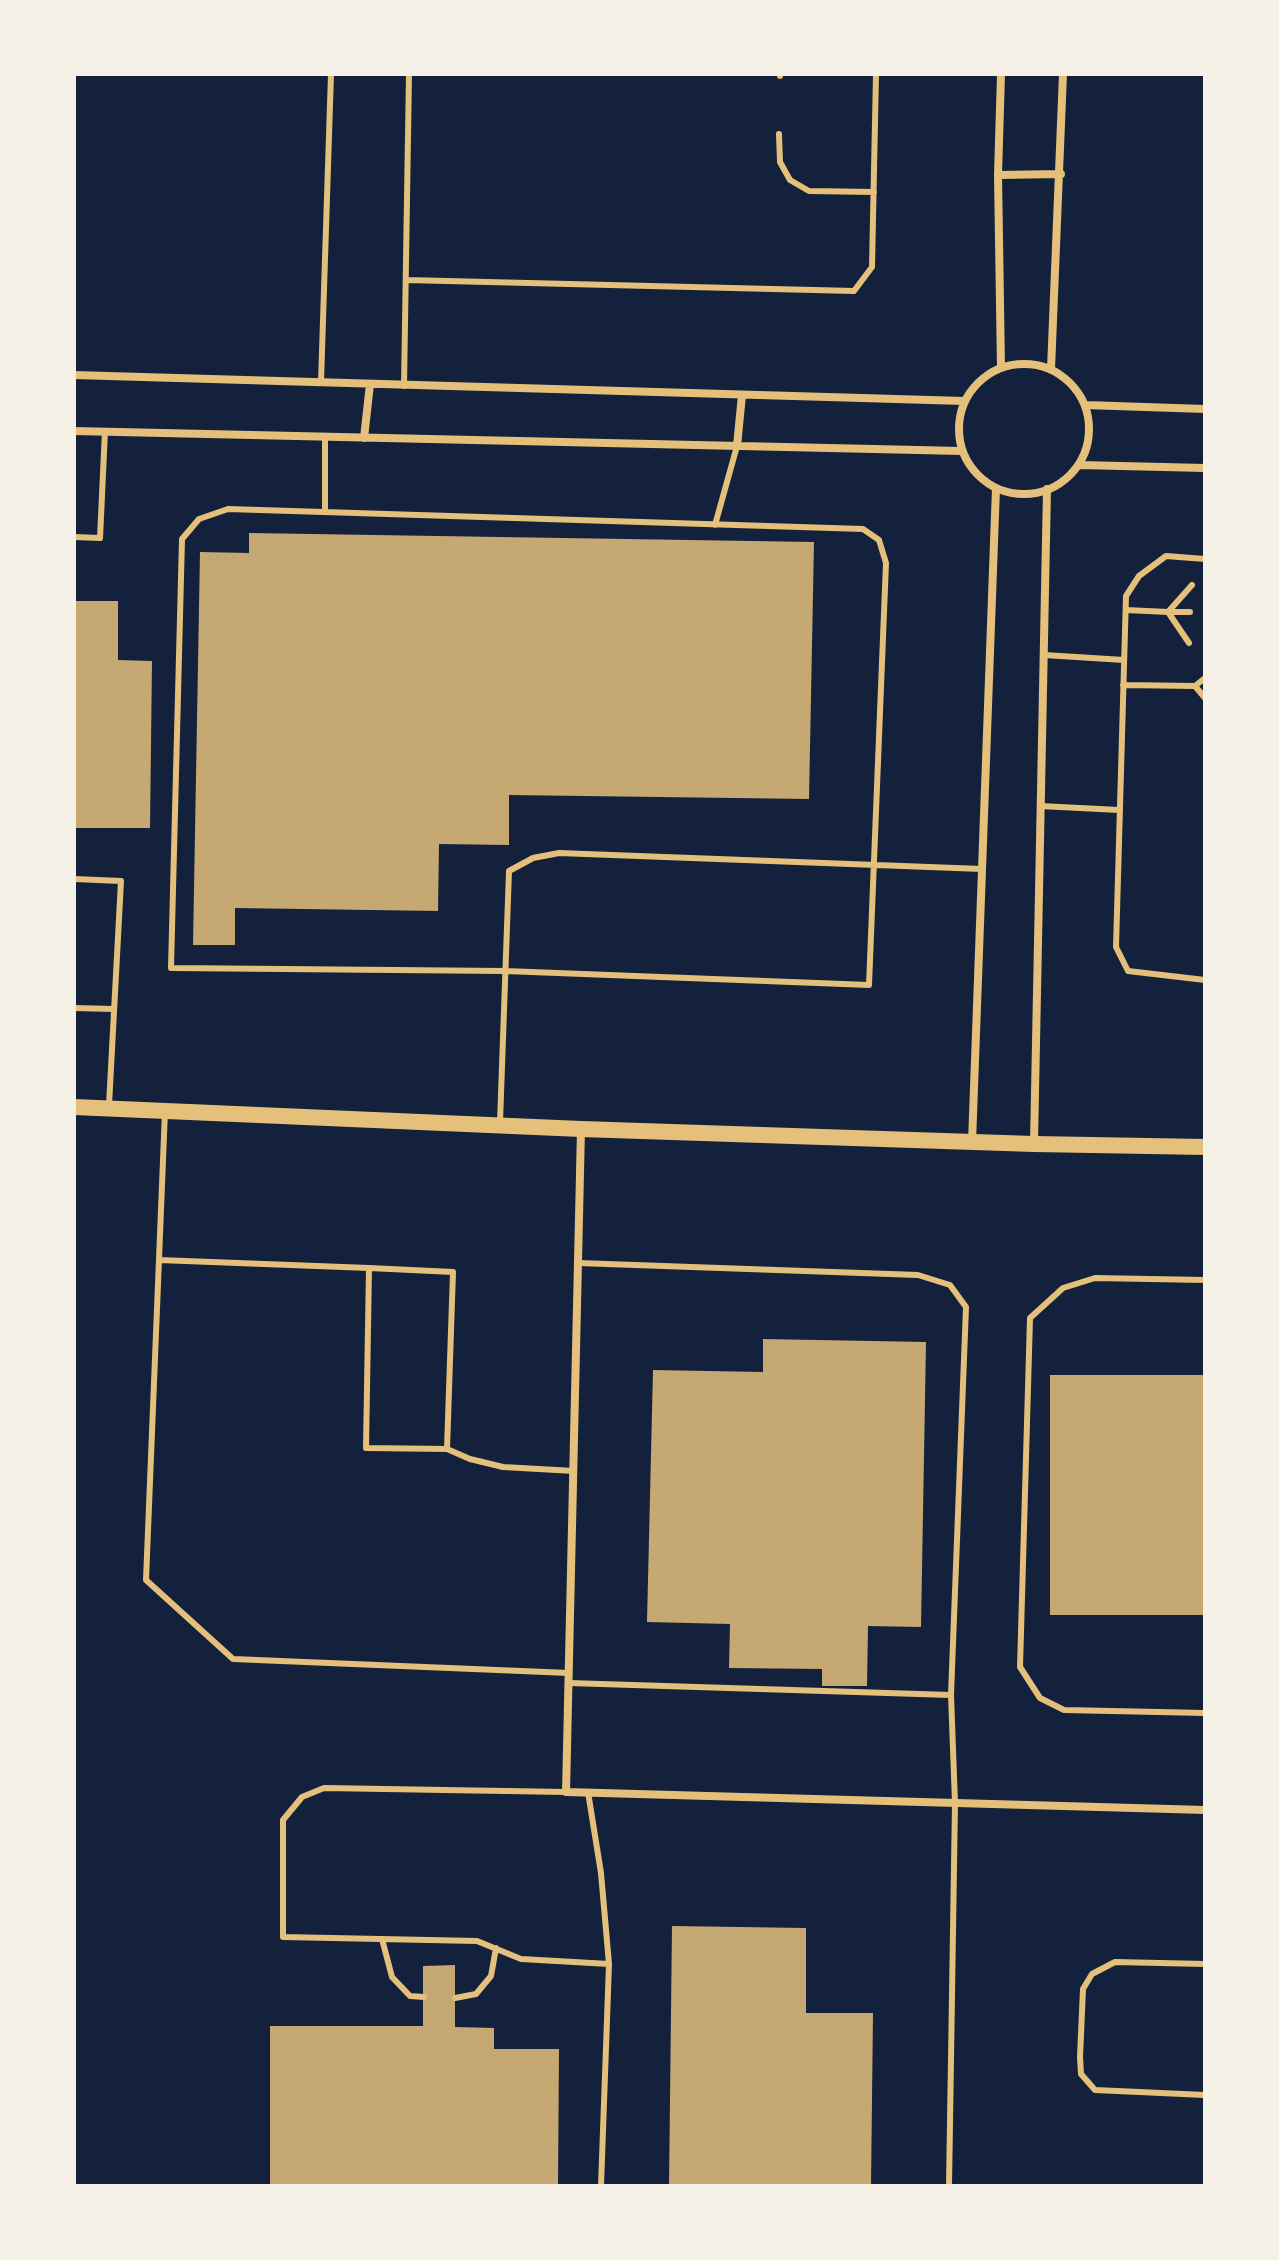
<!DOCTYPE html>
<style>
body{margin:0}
#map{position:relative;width:1279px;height:2260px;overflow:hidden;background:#14213d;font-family:Poppins,sans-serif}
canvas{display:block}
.frame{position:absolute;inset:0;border:76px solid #f6f1e7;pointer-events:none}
</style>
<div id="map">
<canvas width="1279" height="2260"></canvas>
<div class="frame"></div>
</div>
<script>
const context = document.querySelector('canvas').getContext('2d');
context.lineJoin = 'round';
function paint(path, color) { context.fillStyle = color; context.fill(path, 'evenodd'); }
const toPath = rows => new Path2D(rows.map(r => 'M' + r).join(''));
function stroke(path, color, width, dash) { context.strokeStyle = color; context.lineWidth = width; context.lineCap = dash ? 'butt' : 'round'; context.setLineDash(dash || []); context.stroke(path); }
paint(toPath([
 [249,533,814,542,809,799,509,795,509,845,439,844,438,911,235,908,235,945,193,945,200,552,249,553],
 [74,601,118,601,118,660,152,661,150,828,74,828],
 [763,1339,926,1342,921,1627,868,1626,867,1686,822,1686,822,1669,729,1668,730,1624,647,1622,653,1370,763,1372],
 [1050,1375,1205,1375,1205,1615,1050,1615],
 [672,1926,806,1928,806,2013,873,2013,871,2186,669,2186],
 [455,1965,455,2027,494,2028,494,2049,559,2049,558,2186,270,2186,270,2026,423,2026,423,1966]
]), '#c6a872');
stroke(toPath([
 [780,76,780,74],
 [779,134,780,162,790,180,809,191,874,192],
 [406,280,854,291,872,267,876,74],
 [321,382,331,74],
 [404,386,409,74],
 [228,509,863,529,879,540,886,563,869,985,505,971,171,968,182,539,199,519,228,509],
 [325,512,325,437],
 [715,525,737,446],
 [74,537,100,538,105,431],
 [1205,559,1166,556,1139,576,1126,596,1116,947,1128,971,1205,980],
 [1126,610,1168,612,1189,643],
 [1168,612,1192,585],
 [1168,612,1190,612],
 [1044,655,1124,660],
 [1123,685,1195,686,1205,698],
 [1195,686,1205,678],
 [1040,806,1119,810],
 [74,879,121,881,109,1105],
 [74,1008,114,1009],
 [165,1111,146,1580,233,1659,569,1673],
 [500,1122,509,871,533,858,559,853,982,869],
 [159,1260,369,1268,453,1272,447,1449,366,1448,369,1268],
 [1205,1280,1095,1278,1063,1288,1030,1318,1020,1667,1040,1698,1064,1710,1205,1713],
 [447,1449,470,1459,503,1467,574,1471],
 [569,1683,951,1695,966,1307,950,1285,918,1275,578,1263],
 [566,1792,324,1788,302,1797,283,1820,283,1937,477,1941,521,1959,609,1964],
 [588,1792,601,1873,609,1964,601,2186],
 [382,1939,392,1977,410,1996,424,1997],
 [1205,1964,1115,1962,1092,1974,1083,1989,1080,2057,1081,2074,1095,2090,1205,2095],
 [455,1998,476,1994,491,1976,496,1948],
 [949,2186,955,1803,951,1695]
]), '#e5c07b', 6);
stroke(toPath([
 [998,175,1061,174],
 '959 429a65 65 0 1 1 130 0a65 65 0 1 1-130 0Z',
 [1001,368,998,175,1001,74],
 [1051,369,1063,74],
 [74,375,964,401],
 [1085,405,1205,409],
 [74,431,962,451],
 [364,438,370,384],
 [737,446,742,395],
 [1079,465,1205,468],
 [581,1129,566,1792,1205,1810],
 [972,1142,996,488],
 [1034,1143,1047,489]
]), '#e5c07b', 8);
stroke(toPath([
 [74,1107,581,1129,1034,1144,1205,1147]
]), '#e5c07b', 16);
</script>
